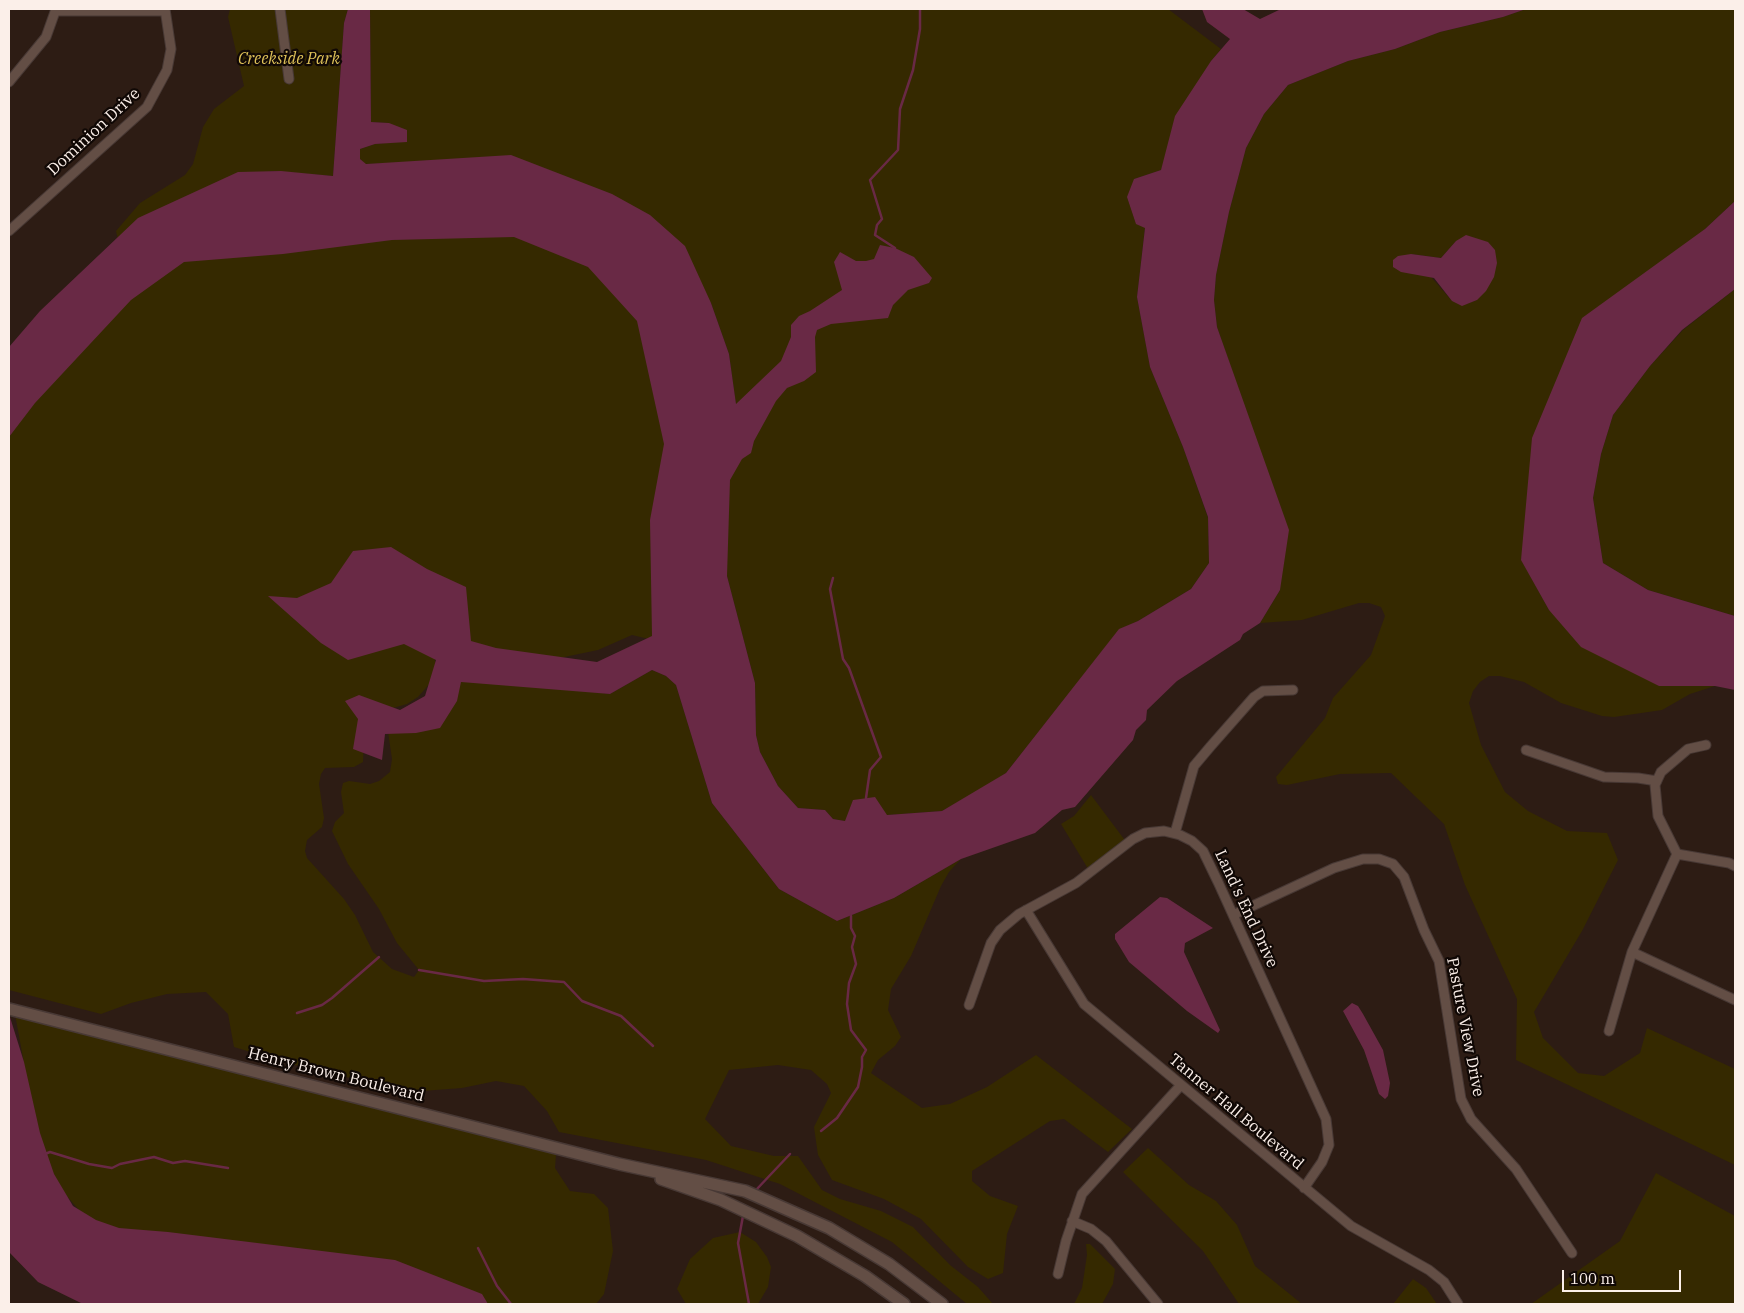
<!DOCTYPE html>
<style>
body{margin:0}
#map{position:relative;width:1744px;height:1313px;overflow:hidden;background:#2d1c14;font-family:"IBM Plex Serif",serif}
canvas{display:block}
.frame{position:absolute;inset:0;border:10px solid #fbefe9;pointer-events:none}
.scale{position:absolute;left:1562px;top:1270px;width:119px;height:22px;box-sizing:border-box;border:2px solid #fbefe9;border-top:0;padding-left:6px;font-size:15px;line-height:18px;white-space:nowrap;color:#fbefe9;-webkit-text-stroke:4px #100805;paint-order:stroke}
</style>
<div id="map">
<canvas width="1744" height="1313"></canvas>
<div class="frame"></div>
<div class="scale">100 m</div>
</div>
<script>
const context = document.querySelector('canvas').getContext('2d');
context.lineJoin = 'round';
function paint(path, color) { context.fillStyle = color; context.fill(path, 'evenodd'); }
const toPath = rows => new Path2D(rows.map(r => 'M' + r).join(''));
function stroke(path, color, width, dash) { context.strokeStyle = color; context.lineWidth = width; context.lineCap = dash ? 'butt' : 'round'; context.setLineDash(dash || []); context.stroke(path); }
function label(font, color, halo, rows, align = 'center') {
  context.font = font + ' "IBM Plex Serif",serif'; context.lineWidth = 4.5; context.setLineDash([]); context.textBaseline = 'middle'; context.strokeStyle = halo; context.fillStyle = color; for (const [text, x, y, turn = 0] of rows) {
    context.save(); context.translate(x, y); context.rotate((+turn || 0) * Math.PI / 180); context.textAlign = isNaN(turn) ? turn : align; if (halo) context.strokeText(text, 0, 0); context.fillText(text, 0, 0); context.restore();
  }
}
paint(toPath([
 [230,9,348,9,344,23,333,176,271,171,119,244,116,231,140,203,185,175,193,164,203,127,214,109,244,86,228,17],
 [370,9,1168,9,1221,49,1211,61,1161,170,1134,179,1145,227,1137,297,1150,367,1183,447,1208,518,1209,563,1191,589,1138,621,1119,630,1006,773,987,786,942,811,887,815,845,821,833,819,825,810,798,808,778,786,760,752,756,735,755,683,727,576,723,517,736,405,729,354,711,303,402,163,365,164,360,159,360,149,375,144,396,142,389,123,371,122],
 [1526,9,1735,9,1735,201,1705,229,1521,559,1549,610,1659,686,1715,686,1690,694,1662,710,1614,717,1602,716,1561,703,1524,682,1500,676,1489,676,1480,682,1473,691,1469,703,1481,745,1505,792,1528,811,1567,831,1607,833,1618,860,1582,931,1534,1012,1543,1038,1578,1073,1604,1076,1640,1053,1647,1028,1735,1069,1735,1165,1516,1060,1517,999,1465,885,1444,824,1391,773,1340,774,1287,785,1278,784,1276,777,1325,718,1333,698,1371,655,1385,616,1381,607,1369,603,1359,603,1302,620,1260,623,1280,590,1229,362,1217,327,1214,300,1216,275,1229,212,1246,148,1264,114,1288,85,1348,61,1395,49,1440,32,1503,17],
 [1456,241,1477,300,1466,304,1452,301,1411,254,1441,258],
 [533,228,672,322,657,641,632,635,598,650,550,660,434,655,436,667,432,681,418,697,407,704,365,716,363,762,354,767,325,768,321,774,319,784,324,818,322,827,307,840,305,851,307,858,344,899,355,915,373,952,392,969,414,977,419,970,397,943,379,909,348,864,332,831,335,822,344,813,341,792,343,783,349,781,370,784,379,781,390,772,392,759,388,732,458,674,610,694,652,670,666,676,676,685,712,803,779,889,837,921,894,898,961,859,949,872,941,886,911,956,891,989,888,1010,901,1037,895,1046,878,1060,871,1073,922,1108,950,1104,987,1087,1036,1055,1132,1129,1108,1152,1064,1119,1050,1121,972,1171,972,1181,990,1196,1018,1206,1007,1234,1003,1273,988,1279,968,1267,921,1219,884,1199,832,1180,818,1155,814,1127,831,1093,827,1084,811,1070,778,1065,729,1070,705,1119,731,1146,774,1156,798,1156,822,1190,840,1199,881,1211,913,1227,950,1265,978,1287,993,1304,967,1304,892,1242,780,1184,706,1160,559,1132,547,1111,524,1086,496,1081,462,1088,409,1092,287,1063,234,1047,228,1014,206,992,167,994,131,1003,101,1014,9,990,9,437,13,430,82,342,177,257],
 [1735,289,1735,616,1648,590,1603,563,1593,498,1601,454,1613,415,1650,366,1683,330],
 [1091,795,1127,843,1090,872,1061,824,1074,816],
 [14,1009,474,1125,557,1142,555,1168,570,1191,594,1194,608,1208,613,1251,604,1294,596,1304,470,1304,332,1253,114,1229,94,1221,79,1210,50,1177,24,1083,24,1063],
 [1148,1148,1189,1185,1216,1201,1237,1225,1255,1266,1302,1304,1239,1304,1203,1251,1123,1172],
 [1656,1173,1735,1216,1735,1304,1531,1304,1620,1241],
 [740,1232,756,1242,767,1257,771,1267,768,1287,758,1304,686,1304,677,1289,690,1259,713,1238],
 [1086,1244,1090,1244,1115,1269,1113,1284,1102,1304,1074,1304,1082,1288,1087,1255],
 [1413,1279,1426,1288,1437,1304,1393,1304]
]), '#352900');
paint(toPath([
 [348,9,370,9,371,122,389,123,407,130,407,142,375,144,360,149,360,159,366,164,511,155,612,194,650,215,685,246,711,303,729,354,736,404,781,361,791,337,791,325,799,316,810,311,842,290,834,262,840,252,856,261,866,261,874,259,880,245,895,248,914,257,932,278,929,283,908,290,893,305,888,318,831,324,817,330,815,337,816,372,804,381,787,388,776,401,754,441,751,453,742,459,730,480,727,576,755,683,756,735,760,752,778,786,798,808,825,810,833,819,845,821,853,800,875,797,887,815,942,811,1006,773,1119,629,1138,621,1191,589,1209,563,1208,517,1183,447,1150,367,1137,297,1145,228,1136,224,1127,197,1134,179,1161,170,1175,116,1211,61,1230,39,1207,22,1202,9,1243,9,1260,19,1281,9,1526,9,1503,17,1440,32,1395,49,1348,61,1288,85,1264,114,1246,148,1229,212,1216,275,1214,300,1217,327,1289,530,1280,590,1260,623,1243,634,1240,640,1177,681,1147,710,1146,720,1136,730,1133,740,1075,807,1062,810,1035,833,961,859,894,898,837,921,779,889,712,803,676,685,666,676,652,670,610,694,461,682,457,701,440,728,416,733,385,734,382,760,353,749,358,719,345,701,359,695,400,710,425,696,436,660,404,644,348,660,321,643,268,596,297,598,331,583,353,551,391,547,427,569,466,587,471,641,496,648,597,662,652,636,650,520,664,444,637,321,588,267,514,237,392,240,283,254,184,262,131,300,35,403,9,437,9,347,40,311,138,218,238,172,281,171,333,176,344,23],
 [1735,201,1735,289,1682,330,1650,366,1613,415,1601,454,1593,498,1603,563,1648,590,1735,616,1735,690,1715,686,1659,686,1581,647,1549,610,1521,560,1532,438,1582,318,1705,229],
 [1466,235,1488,242,1495,250,1497,263,1494,277,1486,291,1477,300,1462,306,1452,301,1434,278,1401,272,1393,267,1393,260,1398,256,1411,254,1441,258,1456,241],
 [1160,897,1167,898,1213,928,1185,943,1184,952,1220,1030,1218,1033,1187,1011,1129,962,1115,939,1115,934],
 [1352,1003,1358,1006,1363,1014,1383,1050,1390,1083,1388,1096,1385,1099,1379,1094,1364,1050,1343,1011],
 [9,1014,24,1062,40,1133,54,1174,73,1206,96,1220,119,1228,168,1232,395,1260,482,1294,488,1304,83,1304,38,1282,9,1252]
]), '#692945');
stroke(toPath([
 [895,248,875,235,877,225,882,219,870,180,898,150,900,109,913,70,920,29,920,10],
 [833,578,830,589,843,659,849,668,881,757,870,770,866,798],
 [419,970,484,981,523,979,564,982,582,1001,621,1016,653,1046],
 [297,1013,322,1005,332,998,379,957],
 [821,1131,837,1118,858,1087,862,1067,862,1057,866,1050,851,1030,847,1004,849,983,856,964,852,947,855,936,851,928,851,916],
 [45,1154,50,1152,89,1164,112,1168,120,1164,154,1157,173,1163,185,1161,228,1168],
 [756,1190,790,1154],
 [743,1216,738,1243,749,1304],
 [478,1248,497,1286,511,1304]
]), '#692945', 2.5);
const minor = toPath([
 [280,9,289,79],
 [56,11,165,11],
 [9,82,46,37,56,9],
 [9,231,147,107,167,70,171,49,165,9],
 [1526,750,1604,777,1638,778,1657,781],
 [1175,833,1194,766,1210,747,1254,697,1263,691,1293,690],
 [1677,854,1632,952,1735,1000],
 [1677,854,1658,816,1655,785,1661,772,1688,749,1706,745],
 [1677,854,1729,863,1735,866],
 [1026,910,1084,1004,1351,1226,1429,1270,1444,1282,1458,1304],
 [1233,915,1334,868,1363,859,1379,859,1393,864,1404,877,1424,930,1439,961,1461,1099,1471,1119,1516,1169,1572,1253],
 [969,1005,991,943,1000,930,1019,914,1076,883,1133,839,1145,833,1164,831,1180,835,1192,841,1203,851,1218,882,1326,1119,1329,1145,1322,1162,1304,1188],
 [1609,1031,1632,952],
 [1072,1221,1091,1229,1106,1241,1158,1304],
 [1058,1274,1066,1241,1082,1194,1181,1085]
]);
const secondary = toPath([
 [9,1009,619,1164,745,1191,829,1228,889,1264,942,1304],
 [661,1179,721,1200,797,1236,865,1276,904,1304]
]);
stroke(minor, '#483935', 11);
stroke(secondary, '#483935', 14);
stroke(minor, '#634e45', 9);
stroke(secondary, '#634e45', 11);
label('italic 16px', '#ddc058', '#100805', [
 ["Creekside Park",289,59]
]);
label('16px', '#fbefe9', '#100805', [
 ["Dominion Drive",94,132,-43],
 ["Land's End Drive",1246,909,65],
 ["Pasture View Drive",1465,1027,79],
 ["Henry Brown Boulevard",336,1075,14],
 ["Tanner Hall Boulevard",1236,1112,40]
]);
</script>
